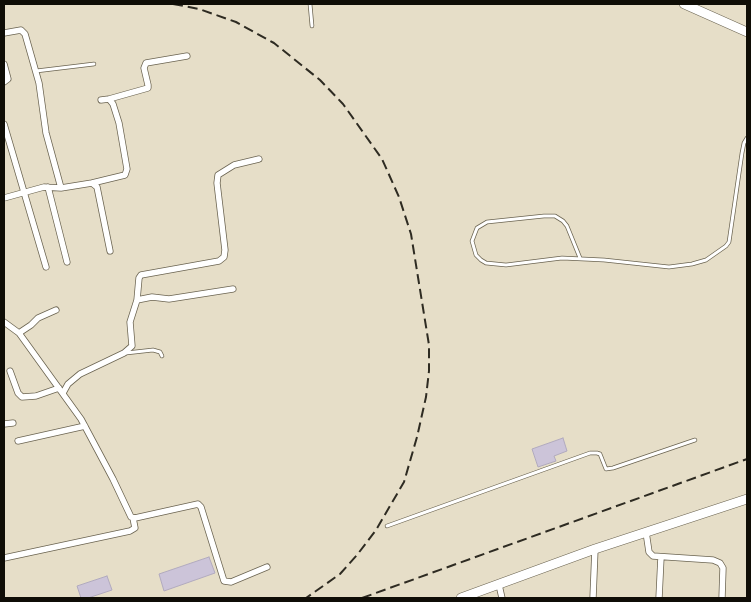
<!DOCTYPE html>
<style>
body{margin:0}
#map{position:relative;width:751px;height:602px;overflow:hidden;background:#e6dec8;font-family:"PT Sans",sans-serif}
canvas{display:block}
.frame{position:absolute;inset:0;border:5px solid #0f0d06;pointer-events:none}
</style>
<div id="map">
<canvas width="751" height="602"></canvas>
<div class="frame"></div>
</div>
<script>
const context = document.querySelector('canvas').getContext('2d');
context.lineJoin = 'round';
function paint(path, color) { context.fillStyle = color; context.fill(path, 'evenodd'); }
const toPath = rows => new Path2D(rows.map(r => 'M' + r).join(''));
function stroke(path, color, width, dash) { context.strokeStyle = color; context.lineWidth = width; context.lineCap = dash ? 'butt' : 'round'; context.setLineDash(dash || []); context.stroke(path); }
const building = toPath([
 [563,438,567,451,554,456,556,461,538,467,532,449,563,438],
 [209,557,215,573,164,591,159,574,209,557],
 [107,576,112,590,88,598,81,598,77,586,107,576]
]);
paint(building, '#ccc4d9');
stroke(building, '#b1aabe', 1);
const lane = toPath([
 [310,4,312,26],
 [36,71,94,64],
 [580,258,567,226,563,221,555,216,544,216,487,222,477,228,472,241,476,255,481,260,486,263,506,265,562,258,604,260,669,267,692,264,706,260,726,246,729,242,742,153,744,143,747,138],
 [126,353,153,350,160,352,162,356],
 [387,526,590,453,597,453,600,454,606,469,613,468,695,440]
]);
const street = toPath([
 [4,33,21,30,25,34,39,83,46,133,61,188],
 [4,64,8,79,4,82],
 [109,99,148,88,148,85,144,68,146,63,187,56],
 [4,124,46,267],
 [92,183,125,175,127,169,119,123,113,104,109,99,101,100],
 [48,187,67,262],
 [4,198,44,187,61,188,92,183,97,187,110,251],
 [137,300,152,297,169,299,233,289],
 [4,322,19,333,81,419,113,479,131,517,135,518,198,504,201,507,224,581,231,582,267,567],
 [19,333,31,325,38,318,56,310],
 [10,371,18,393,22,397,36,396,59,388],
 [63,393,68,384,80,374,124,353,132,346,130,322,137,300,139,278,141,275,219,261,224,257,225,250,217,183,218,175,234,165,259,159],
 [4,424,13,423],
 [18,441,85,426],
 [646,532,649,552,653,556,713,560,720,563,723,568,722,598],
 [4,558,130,531,135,528,133,518],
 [499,585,502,598],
 [593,598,595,549],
 [659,598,661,557]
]);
const secondary = toPath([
 [684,4,747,32],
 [461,598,595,549,747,499]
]);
stroke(lane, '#6a6350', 4.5);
stroke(street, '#6a6350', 7);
stroke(secondary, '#6a6350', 10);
stroke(lane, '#fff', 3);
stroke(street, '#fff', 5.5);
stroke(secondary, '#fff', 9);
stroke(toPath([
 [173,4,199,9,236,22,274,43,320,80,343,104,382,159,399,197,411,234,429,345,429,371,426,397,417,437,404,482,376,530,357,555,340,574,306,598],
 [362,598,747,459]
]), '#2e2b22', 2, [10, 5]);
</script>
